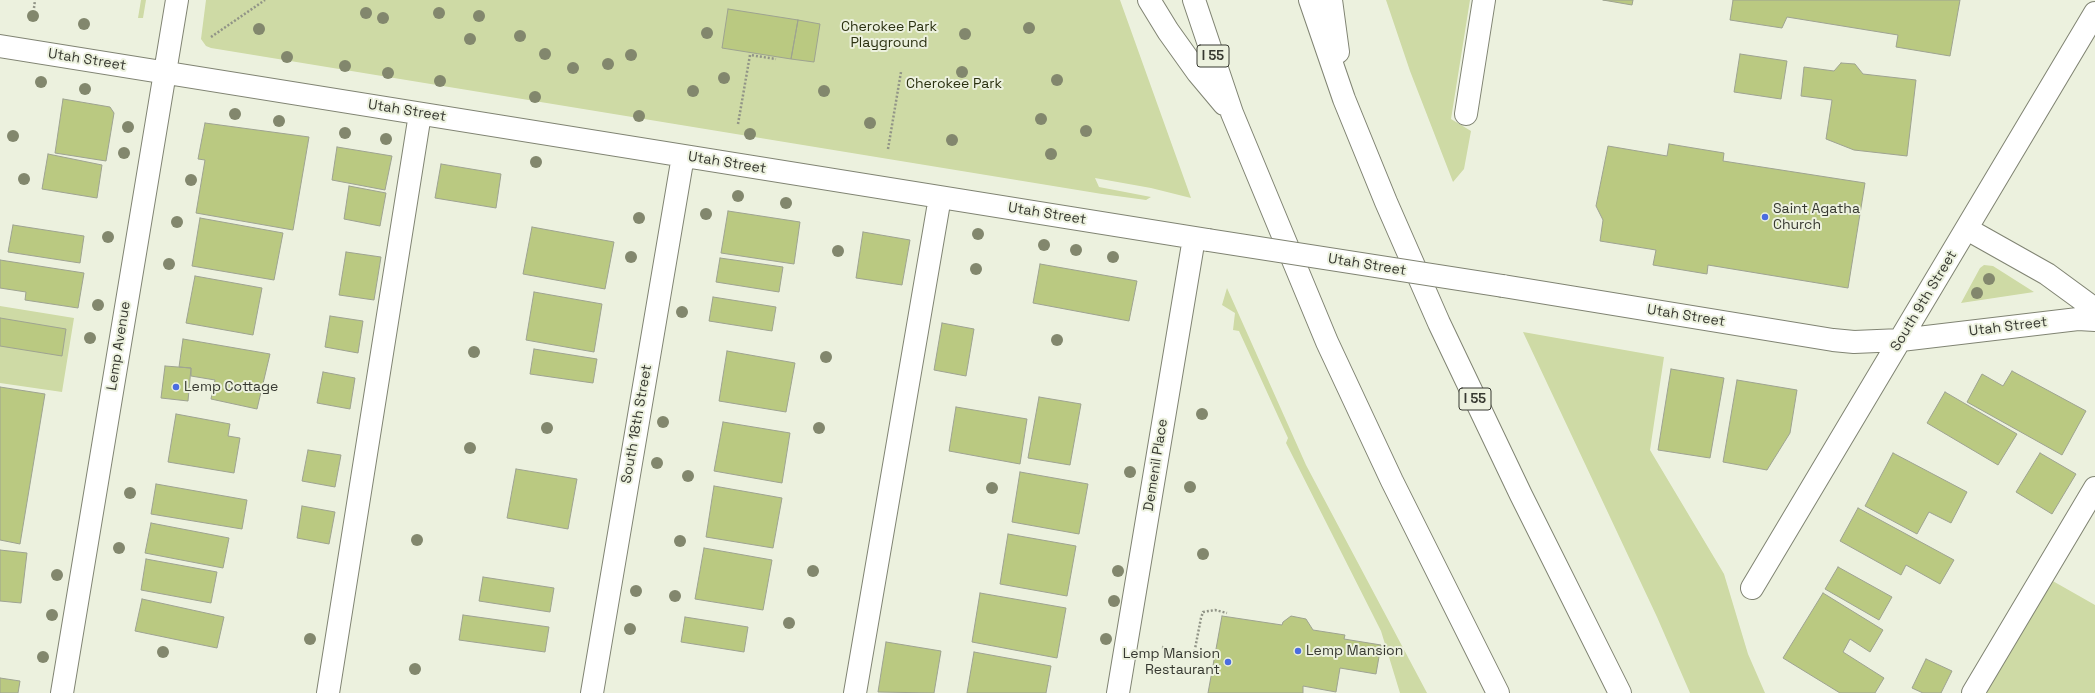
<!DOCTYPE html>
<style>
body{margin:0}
canvas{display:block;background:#ecf1de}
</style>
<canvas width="2095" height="693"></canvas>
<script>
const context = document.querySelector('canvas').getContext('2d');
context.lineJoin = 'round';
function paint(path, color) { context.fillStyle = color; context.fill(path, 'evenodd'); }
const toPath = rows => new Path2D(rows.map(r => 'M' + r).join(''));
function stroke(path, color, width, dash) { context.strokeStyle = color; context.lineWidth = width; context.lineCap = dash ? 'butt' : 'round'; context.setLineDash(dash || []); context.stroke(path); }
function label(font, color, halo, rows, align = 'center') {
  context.font = font + ' "Space Grotesk",sans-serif'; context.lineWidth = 4; context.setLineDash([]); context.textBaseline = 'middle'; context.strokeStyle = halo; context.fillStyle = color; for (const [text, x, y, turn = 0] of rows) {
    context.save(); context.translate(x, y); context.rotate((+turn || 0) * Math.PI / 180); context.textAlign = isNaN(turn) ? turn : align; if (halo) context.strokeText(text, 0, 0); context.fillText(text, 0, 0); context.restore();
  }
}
paint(toPath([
 [141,0,146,0,143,18,138,18],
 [206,0,1120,0,1191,198,1151,188,1095,178,1099,187,1151,197,1146,200,1102,194,211,48,206,46,201,39],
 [1386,0,1470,0,1451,119,1471,131,1464,169,1453,182,1410,71],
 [1984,265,1993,266,2034,292,1961,303,1980,268],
 [1227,288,1306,465,1427,693,1400,693,1381,631,1286,443,1288,438,1239,331,1233,330,1235,313,1222,305],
 [0,306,74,318,62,392,0,383],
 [1523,332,1664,357,1650,450,1724,574,1748,654,1765,693,1690,693,1657,617],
 [2051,580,2095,605,2095,693,1985,693]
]), '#cedaa5');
const building = toPath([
 [1603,0,1633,0,1632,5,1603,0],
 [1733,0,1960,0,1950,56,1896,47,1898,35,1787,17,1782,28,1730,20,1733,0],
 [728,9,798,20,791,59,722,48,728,9],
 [798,20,820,24,814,62,791,59,798,20],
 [1740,54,1787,61,1781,99,1734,92,1740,54],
 [1841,63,1855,64,1863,74,1916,80,1907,156,1854,150,1826,139,1832,100,1801,96,1804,67,1834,71,1841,63],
 [63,99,110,107,114,113,106,161,55,153,63,99],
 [205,123,309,137,293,230,196,213,205,160,198,159,205,123],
 [1669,144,1724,153,1723,161,1865,183,1848,288,1708,265,1707,274,1653,265,1656,250,1600,241,1603,220,1596,206,1608,146,1667,156,1669,144],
 [337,147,392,156,385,190,332,180,337,147],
 [48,154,102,165,97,198,42,189,48,154],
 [441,164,501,174,496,208,435,198,441,164],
 [349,186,386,193,380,226,344,219,349,186],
 [728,211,800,222,794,264,721,253,728,211],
 [200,218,283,233,274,280,192,266,200,218],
 [13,225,84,236,80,263,8,252,13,225],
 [532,227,614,242,605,289,523,274,532,227],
 [863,232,910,240,902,285,856,278,863,232],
 [346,252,381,257,374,300,339,295,346,252],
 [720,258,783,267,779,292,716,282,720,258],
 [0,260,84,273,78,308,25,300,26,292,0,288,0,260],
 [1040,264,1137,281,1129,321,1033,303,1040,264],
 [195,276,262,288,253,335,186,323,195,276],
 [534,292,602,304,594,352,526,340,534,292],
 [713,297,776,307,772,331,709,321,713,297],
 [330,316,363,321,358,353,325,347,330,316],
 [0,318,66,329,62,356,0,346,0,318],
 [942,323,974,329,966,376,934,370,942,323],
 [183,339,270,354,257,409,211,399,215,380,191,376,191,368,179,367,183,339],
 [534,349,597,359,593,383,530,374,534,349],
 [727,351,795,363,786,412,719,401,727,351],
 [165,366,191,368,188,401,161,398,165,366],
 [1671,369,1724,378,1710,458,1658,450,1671,369],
 [2012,371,2086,411,2062,455,1967,402,1982,374,2003,386,2012,371],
 [323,372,355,378,350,409,317,403,323,372],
 [1737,380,1797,390,1790,433,1767,470,1723,462,1737,380],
 [0,387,45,394,20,544,0,540,0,387],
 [1945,392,2017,434,1998,465,1927,423,1945,392],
 [1039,397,1081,404,1070,465,1028,458,1039,397],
 [956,407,1027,419,1020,464,949,451,956,407],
 [176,414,230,424,228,436,240,438,234,473,168,462,176,414],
 [723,422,790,433,782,483,714,471,723,422],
 [308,450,341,455,335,487,302,481,308,450],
 [1893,453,1967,492,1951,523,1929,512,1917,534,1865,506,1893,453],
 [2040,453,2076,474,2052,514,2016,492,2040,453],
 [516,469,577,479,568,529,507,518,516,469],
 [1020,472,1088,484,1079,534,1012,522,1020,472],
 [156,484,247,500,242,529,151,514,156,484],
 [714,486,782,498,773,548,706,537,714,486],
 [302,506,335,512,329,544,297,538,302,506],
 [1858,508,1954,560,1940,584,1906,565,1901,575,1840,541,1858,508],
 [151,523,229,538,223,568,145,553,151,523],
 [1008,534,1076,546,1067,596,1000,584,1008,534],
 [704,548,772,560,763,610,695,599,704,548],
 [0,550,27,553,21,603,0,601,0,550],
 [146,559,217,572,211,603,141,590,146,559],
 [1838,567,1892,597,1879,620,1825,589,1838,567],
 [483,577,554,588,550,612,479,601,483,577],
 [980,593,1066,608,1057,658,972,642,980,593],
 [1823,593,1883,630,1870,652,1850,639,1843,652,1884,678,1875,693,1840,693,1783,658,1823,593],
 [142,599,224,617,217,648,135,631,142,599],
 [463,615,549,627,545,652,459,640,463,615],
 [1222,616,1282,625,1283,622,1291,616,1306,619,1313,630,1345,635,1344,639,1381,645,1376,674,1340,668,1336,692,1303,686,1303,693,1208,693,1222,616],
 [685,617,748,627,744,652,681,642,685,617],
 [886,642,941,651,934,693,878,692,886,642],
 [974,652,1051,666,1046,693,967,693,974,652],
 [1926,659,1952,671,1941,693,1923,693,1912,688,1926,659],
 [0,678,20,681,18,693,0,693,0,678]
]);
paint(building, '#bac981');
stroke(building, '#9ea391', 1);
const minor = toPath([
 [0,46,1208,240],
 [1466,114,1484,0],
 [1967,229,2047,274,2095,309],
 [1503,286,1833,340,1854,342,1901,340,2078,319,2095,320],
 [1752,588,2095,13],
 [62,693,177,0],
 [328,693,420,114],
 [592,693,683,156],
 [855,693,940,197],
 [1118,693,1194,238],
 [1973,693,2095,488]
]);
const highway = toPath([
 [1149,0,1168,31,1198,73,1224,104],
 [1194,0,1232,113,1327,342,1392,481,1498,693],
 [1310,0,1344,99,1386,202,1439,323,1521,495,1620,693],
 [1331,0,1338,52]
]);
stroke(minor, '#808473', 24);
stroke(highway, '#808473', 24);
stroke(toPath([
 [34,8,35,0],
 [211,37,265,0],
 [738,124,750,55,776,59],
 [888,149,901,72],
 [1162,647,1194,654],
 [1215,656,1194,654,1201,618,1203,612,1215,610,1227,613]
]), '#919487', 2.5, [2, 2]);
stroke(minor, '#fff', 22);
stroke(highway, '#fff', 22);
const minorBridge = toPath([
 [1208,240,1503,286]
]);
stroke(minorBridge, '#808473', 24, []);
stroke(minorBridge, '#fff', 22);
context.fillStyle = '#82876d';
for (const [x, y] of [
 [366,13],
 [439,13],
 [33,16],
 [479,16],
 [383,18],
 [84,24],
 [1029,28],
 [259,29],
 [707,33],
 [965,34],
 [520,36],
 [470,39],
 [545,54],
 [631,55],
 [287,57],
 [608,64],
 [345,66],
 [573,68],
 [962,72],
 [388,73],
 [724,78],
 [1057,80],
 [440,81],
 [41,82],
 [85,89],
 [693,91],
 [824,91],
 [535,97],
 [235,114],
 [639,116],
 [1041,119],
 [279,121],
 [870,123],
 [128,127],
 [1086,131],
 [345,133],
 [750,134],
 [13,136],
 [386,139],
 [952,140],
 [124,153],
 [1051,154],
 [536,162],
 [24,179],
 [191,180],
 [738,196],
 [786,203],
 [706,214],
 [639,218],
 [177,222],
 [978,234],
 [108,237],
 [1044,245],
 [1076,250],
 [838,251],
 [631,257],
 [1113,257],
 [169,264],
 [976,269],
 [1989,279],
 [1977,293],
 [98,305],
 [682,312],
 [90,338],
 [1057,340],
 [474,352],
 [826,357],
 [1202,414],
 [663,422],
 [547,428],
 [819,428],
 [470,448],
 [657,463],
 [1130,472],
 [688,476],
 [1190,487],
 [992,488],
 [130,493],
 [417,540],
 [680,541],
 [119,548],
 [1203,554],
 [813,571],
 [1118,571],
 [57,575],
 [636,591],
 [675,596],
 [1114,601],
 [52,615],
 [789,623],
 [630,629],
 [310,639],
 [1106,639],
 [163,652],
 [43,657],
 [415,669]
]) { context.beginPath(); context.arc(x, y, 6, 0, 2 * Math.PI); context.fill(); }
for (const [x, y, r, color] of [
 [1765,217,4,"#4b6de0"],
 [176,387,4,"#4b6de0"],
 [1298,651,4,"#4b6de0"],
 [1228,662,4,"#4b6de0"]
]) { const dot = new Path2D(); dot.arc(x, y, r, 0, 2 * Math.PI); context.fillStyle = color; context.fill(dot); stroke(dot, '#ecf1de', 1.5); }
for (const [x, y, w] of [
 [1213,56,32],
 [1475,399,32]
]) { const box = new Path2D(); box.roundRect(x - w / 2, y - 11, w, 22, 3); context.fillStyle = '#ecf1de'; context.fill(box); stroke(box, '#373931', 1); }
label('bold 13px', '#373931', null, [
 ["I 55",1213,56],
 ["I 55",1475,399]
]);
label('14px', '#2b3111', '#ecf1de', [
 ["Cherokee Park",889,27],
 ["Playground",889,43],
 ["Cherokee Park",954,84]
]);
label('14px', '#373931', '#ecf1de', [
 ["Utah Street",87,60,9],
 ["Utah Street",407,111,9],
 ["Utah Street",727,163,9],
 ["Utah Street",1047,214,9],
 ["Utah Street",1367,265,9],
 ["South 9th Street",1924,301,-59],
 ["Utah Street",1686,316,9],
 ["Utah Street",2008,327,-7],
 ["Lemp Avenue",119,346,-81],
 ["South 18th Street",637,424,-80],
 ["Demenil Place",1156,465,-81]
]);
label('14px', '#373931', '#ecf1de', [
 ["Saint Agatha",1773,209],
 ["Church",1773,225],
 ["Lemp Cottage",184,387],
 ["Lemp Mansion",1306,651],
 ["Lemp Mansion",1220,654,"right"],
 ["Restaurant",1220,670,"right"]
], 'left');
</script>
